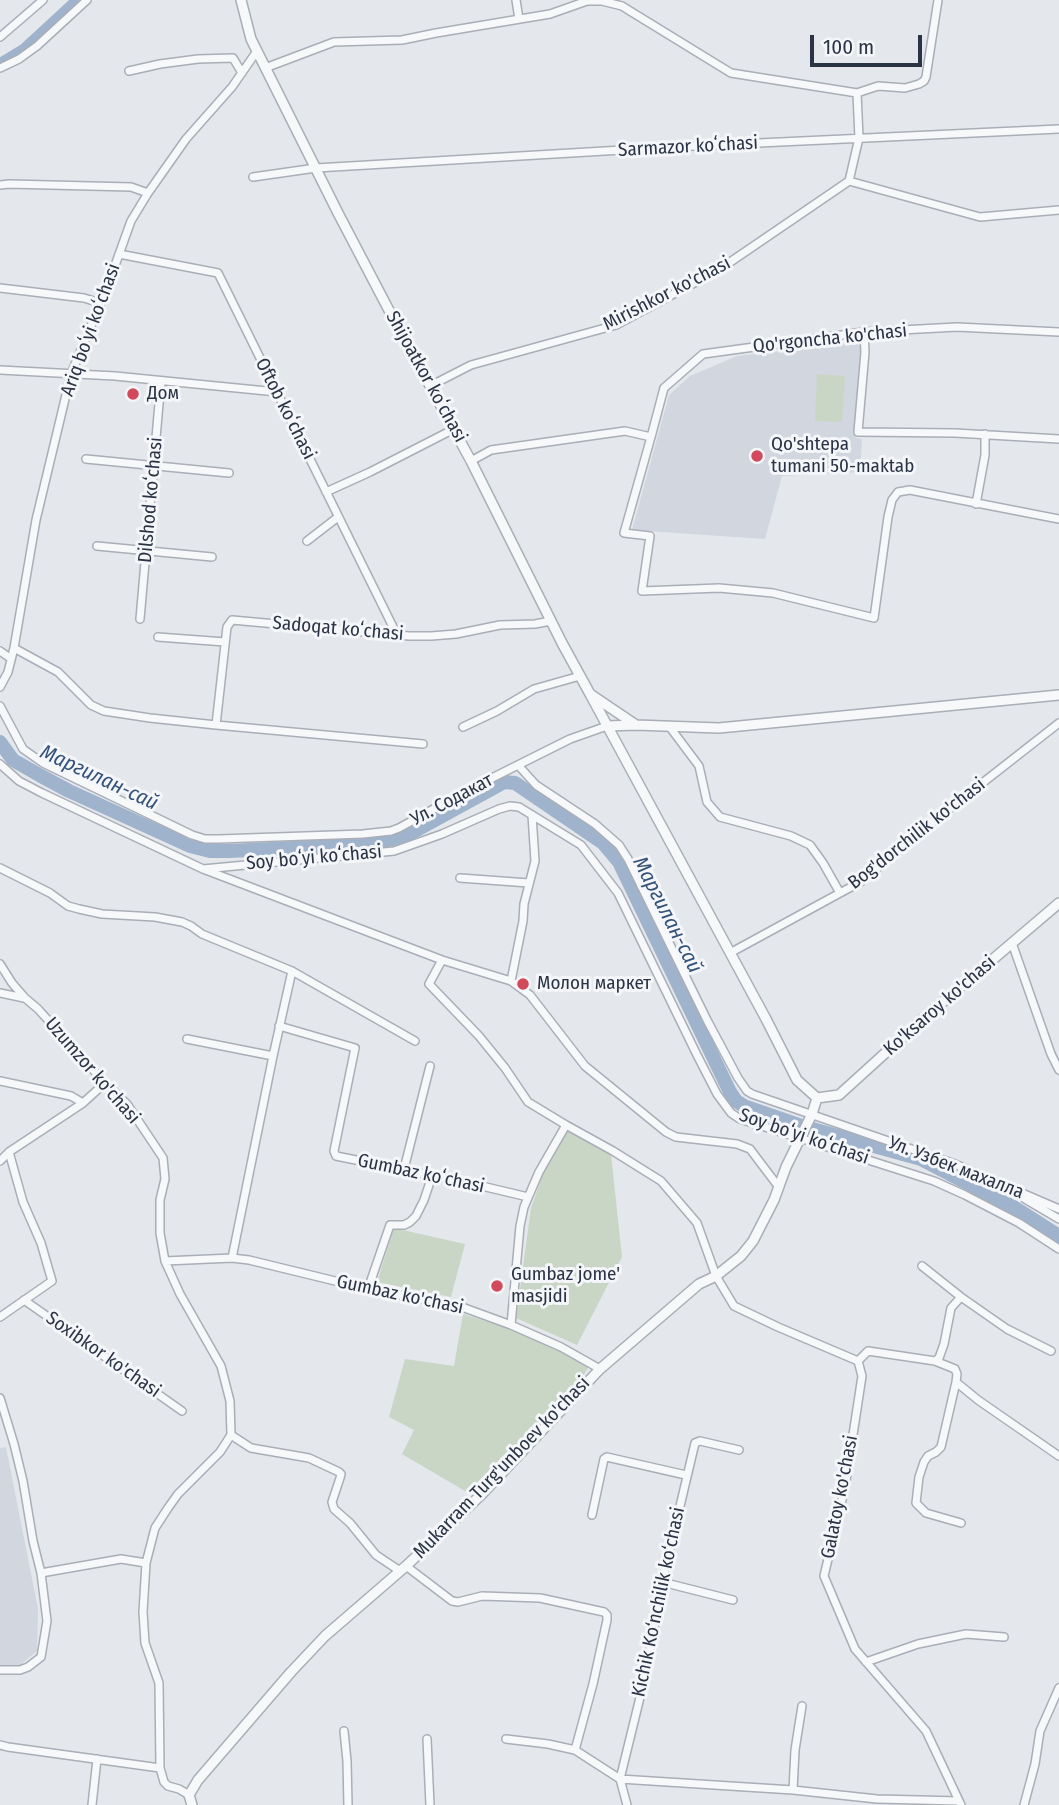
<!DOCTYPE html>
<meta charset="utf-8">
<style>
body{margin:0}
#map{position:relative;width:1059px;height:1805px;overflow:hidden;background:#e4e7ec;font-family:"Fira Sans Condensed",sans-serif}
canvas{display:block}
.scale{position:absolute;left:810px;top:35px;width:112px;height:32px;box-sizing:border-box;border:4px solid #2b3445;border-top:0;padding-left:9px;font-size:21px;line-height:24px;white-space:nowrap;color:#2b3445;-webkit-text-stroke:5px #f4f6f9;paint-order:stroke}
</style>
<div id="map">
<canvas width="1059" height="1805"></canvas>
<div class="scale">100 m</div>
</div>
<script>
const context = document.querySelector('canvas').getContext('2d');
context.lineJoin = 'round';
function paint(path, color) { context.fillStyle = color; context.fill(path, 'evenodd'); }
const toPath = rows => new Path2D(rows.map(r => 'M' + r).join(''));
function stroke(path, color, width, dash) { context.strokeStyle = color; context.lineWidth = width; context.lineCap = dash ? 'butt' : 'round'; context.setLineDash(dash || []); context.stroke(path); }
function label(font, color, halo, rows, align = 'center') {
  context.font = font + ' "Fira Sans Condensed",sans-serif'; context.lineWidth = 6; context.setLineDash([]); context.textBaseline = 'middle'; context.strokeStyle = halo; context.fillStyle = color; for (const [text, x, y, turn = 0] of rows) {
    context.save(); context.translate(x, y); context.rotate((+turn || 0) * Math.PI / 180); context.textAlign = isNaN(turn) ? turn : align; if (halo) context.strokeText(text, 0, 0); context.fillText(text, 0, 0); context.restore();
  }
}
paint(toPath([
 [861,342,856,438,862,439,860,472,782,476,765,539,632,530,669,395,690,376,737,356],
 [6,1447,38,1609,37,1651,20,1665,0,1665,0,1448]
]), '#d2d6de');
paint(toPath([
 [817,374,845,376,842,422,815,421],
 [568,1128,611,1154,622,1257,577,1345,516,1318,531,1208,543,1174],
 [394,1228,465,1244,451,1297,377,1282],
 [463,1314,525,1334,589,1366,581,1380,470,1494,402,1454,414,1430,389,1417,405,1359,454,1366]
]), '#c9d6c5');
stroke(toPath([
 [0,62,23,48,75,0]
]), '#9fb4cc', 8);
stroke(toPath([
 [0,742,13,760,41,776,69,791,190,846,210,851,229,851,375,844,409,834,504,782,515,783,603,843,619,862,730,1092,736,1101,744,1106,805,1127,921,1159,1015,1208,1059,1236]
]), '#9fb4cc', 14);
const minor = toPath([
 [516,0,519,19],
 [0,37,43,0],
 [0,68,19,59,37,46,87,0],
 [265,68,334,42,402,40,436,33,550,14,587,1,602,1,622,6,630,11,731,73,857,93,859,138,849,181,720,269,616,325,471,365,430,386],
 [129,71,160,64,198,59,233,58,242,73],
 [857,93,878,86,905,88,919,84,924,81,926,77,938,0],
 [253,177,316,168,673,147,1059,129],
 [849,181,980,217,1059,210],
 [0,185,9,184,131,187,148,193],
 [119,254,218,273,397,635],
 [0,288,84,298,100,303],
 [864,332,865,352,858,432,955,433,1059,439],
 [0,370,115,376,277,392],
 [651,437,624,533,650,536,642,591,719,588,773,593,874,618,888,517,892,500,898,492,910,490,1059,519],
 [86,459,229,473],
 [471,461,491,450,625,431,651,437,664,388,703,354,864,332,957,327,1059,332],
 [326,492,370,472,454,429],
 [976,504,985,455,985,434],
 [307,541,338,517],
 [97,546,212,557],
 [140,619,161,381],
 [158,637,225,642],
 [14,648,58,672,91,705,104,711,150,718,216,725,227,627,232,620,409,636,431,636,456,634,500,625,535,624,551,621],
 [0,651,10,658],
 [0,687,8,672,14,648,36,520,71,374,108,285,131,221,148,193,186,139,232,87,257,51],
 [0,706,23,749,43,763,192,835,205,839,219,839,363,834,391,831,399,828,470,789,570,739,607,726],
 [216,725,423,744],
 [669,726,699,766,707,802,720,817,791,836,810,845,823,863,840,893],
 [463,727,497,711,534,689,580,676],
 [0,764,19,781,42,793,203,869,442,960,511,981,530,995,585,1066,666,1132,676,1137,737,1144,750,1149,778,1186],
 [518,765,536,785,595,824,619,845,628,859,707,1020,738,1078,747,1091,752,1094,955,1164,1059,1209],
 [0,868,50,893,68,906,79,909,102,914,155,917,182,922,191,926,202,934,292,971,415,1041],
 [203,869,394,851,442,834,499,809,510,806,519,807,581,845,618,893,697,1055,717,1094,731,1113,740,1119,934,1181,965,1195,1019,1223,1059,1249],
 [460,878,529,883],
 [1012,943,1051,1054,1059,1070],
 [730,953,862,881,930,824,1059,723],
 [442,960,429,984,479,1036,505,1068,528,1102,566,1125,613,1151,661,1181,697,1223,716,1276,734,1306,778,1327,858,1361,862,1376,845,1487,824,1576,855,1649,926,1731,961,1805],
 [0,964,12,983,25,998,38,1009,105,1083,127,1104,163,1158,165,1179,160,1200,160,1233,165,1261,180,1294,221,1366,230,1401,231,1435,220,1452,178,1494,168,1508,155,1528,146,1563,143,1612,145,1643,159,1683,160,1768,164,1782,168,1786,179,1789,189,1795],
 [511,981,523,921,524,904,535,861,532,815],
 [0,993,24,998],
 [279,1026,355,1048,334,1151,336,1156,465,1182,528,1197],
 [187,1039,273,1056],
 [0,1081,71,1096,83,1103],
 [0,1161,9,1152,83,1103,105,1083],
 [404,1169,430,1066],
 [1025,1199,1059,1219],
 [232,1258,273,1056,292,971],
 [165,1261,232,1258,249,1260,368,1289,459,1306,511,1325,561,1347,600,1369],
 [922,1266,961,1297],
 [368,1289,390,1225,404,1225,410,1222,416,1216,424,1200,432,1176],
 [24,1300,182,1411],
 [0,1317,52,1281,41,1243,23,1202,9,1152],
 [511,1325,520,1226,524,1207,539,1172,566,1125],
 [858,1361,868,1351,935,1361,939,1358,944,1344,951,1308,961,1297,1007,1329,1051,1351],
 [935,1361,955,1369,957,1374,956,1382,978,1400,1059,1456],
 [956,1382,941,1447,936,1452,928,1456,924,1462,919,1477,916,1503,926,1513,961,1523],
 [0,1398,14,1444,23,1481,33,1541,41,1573],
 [231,1435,251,1448,309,1458,339,1472,341,1474,340,1478,332,1502,334,1509,350,1523,376,1555,400,1571],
 [592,1515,604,1459,607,1457,686,1475],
 [406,1566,452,1601,458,1602,482,1596,540,1598,604,1612,607,1615,607,1620,593,1684,575,1750,620,1779,793,1790,877,1799,959,1801],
 [662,1582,733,1600],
 [866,1662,918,1644,966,1634,1004,1637],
 [0,1670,20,1670,28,1667,41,1657,47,1621,41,1573,121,1559,146,1563],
 [344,1731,347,1761,348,1805],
 [427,1739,430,1805],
 [506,1739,548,1744,575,1750],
 [0,1745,8,1747,160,1768],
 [793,1790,795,1750,802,1706],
 [92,1805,97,1759],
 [627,1805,620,1779,645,1677,662,1582,695,1443,700,1441,739,1450],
 [1024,1805,1035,1764,1040,1731,1059,1688]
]);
const tertiary = toPath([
 [241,0,251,39,338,213,393,318,471,461,562,643,590,694,636,725,719,728,1059,695],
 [607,726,636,725],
 [817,1098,839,1095,925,1017,1059,903],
 [192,1805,189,1795,198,1780,291,1672,325,1636,406,1566,482,1494,600,1369,699,1284,716,1276,741,1256,753,1241,774,1200,786,1167,812,1114,817,1098,797,1080,766,1019,590,694]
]);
stroke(minor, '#a9aeb7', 10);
stroke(tertiary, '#a9aeb7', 12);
stroke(minor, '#f7f8fa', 7);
stroke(tertiary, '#f7f8fa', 9);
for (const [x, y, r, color] of [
 [133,394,7,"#d1495b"],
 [757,456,7,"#d1495b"],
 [523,984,7,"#d1495b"],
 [497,1286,7,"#d1495b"]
]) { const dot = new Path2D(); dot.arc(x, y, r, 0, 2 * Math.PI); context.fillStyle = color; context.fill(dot); stroke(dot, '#f4f6f9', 2.5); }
label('19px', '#2b3445', '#f4f6f9', [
 ["Sarmazor koʻchasi",688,147,-3],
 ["Mirishkor ko'chasi",667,294,-27],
 ["Ariq boʻyi koʻchasi",91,330,-70],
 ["Qo'rgoncha ko'chasi",830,339,-6],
 ["Shijoatkor koʻchasi",426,377,61],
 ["Oftob koʻchasi",285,409,63],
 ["Dilshod koʻchasi",151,500,-85],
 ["Sadoqat koʻchasi",338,629,5],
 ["Ул. Содакат",452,800,-28],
 ["Bog'dorchilik ko'chasi",917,834,-38],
 ["Soy boʻyi koʻchasi",314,858,-5],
 ["Ko'ksaroy ko'chasi",940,1006,-41],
 ["Uzumzor ko'chasi",92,1071,49],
 ["Soy boʻyi koʻchasi",804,1137,19],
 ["Ул. Узбек махалла",956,1168,21],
 ["Gumbaz koʻchasi",421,1174,12],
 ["Gumbaz ko'chasi",400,1295,12],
 ["Soxibkor ko'chasi",103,1355,35],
 ["Mukarram Turg'unboev ko'chasi",502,1468,-46],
 ["Galatoy ko'chasi",840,1497,-79],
 ["Kichik Ko‘nchilik ko‘chasi",659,1602,-78]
]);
label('19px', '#2b3445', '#f4f6f9', [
 ["Дом",147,394],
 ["Qo'shtepa",771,445],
 ["tumani 50-maktab",771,467],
 ["Молон маркет",537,984],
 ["Gumbaz jome'",511,1275],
 ["masjidi",511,1297]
], 'left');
label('italic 21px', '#34527a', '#f4f6f9', [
 ["Маргилан-сай",99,778,25],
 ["Маргилан-сай",667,915,63]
]);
</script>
